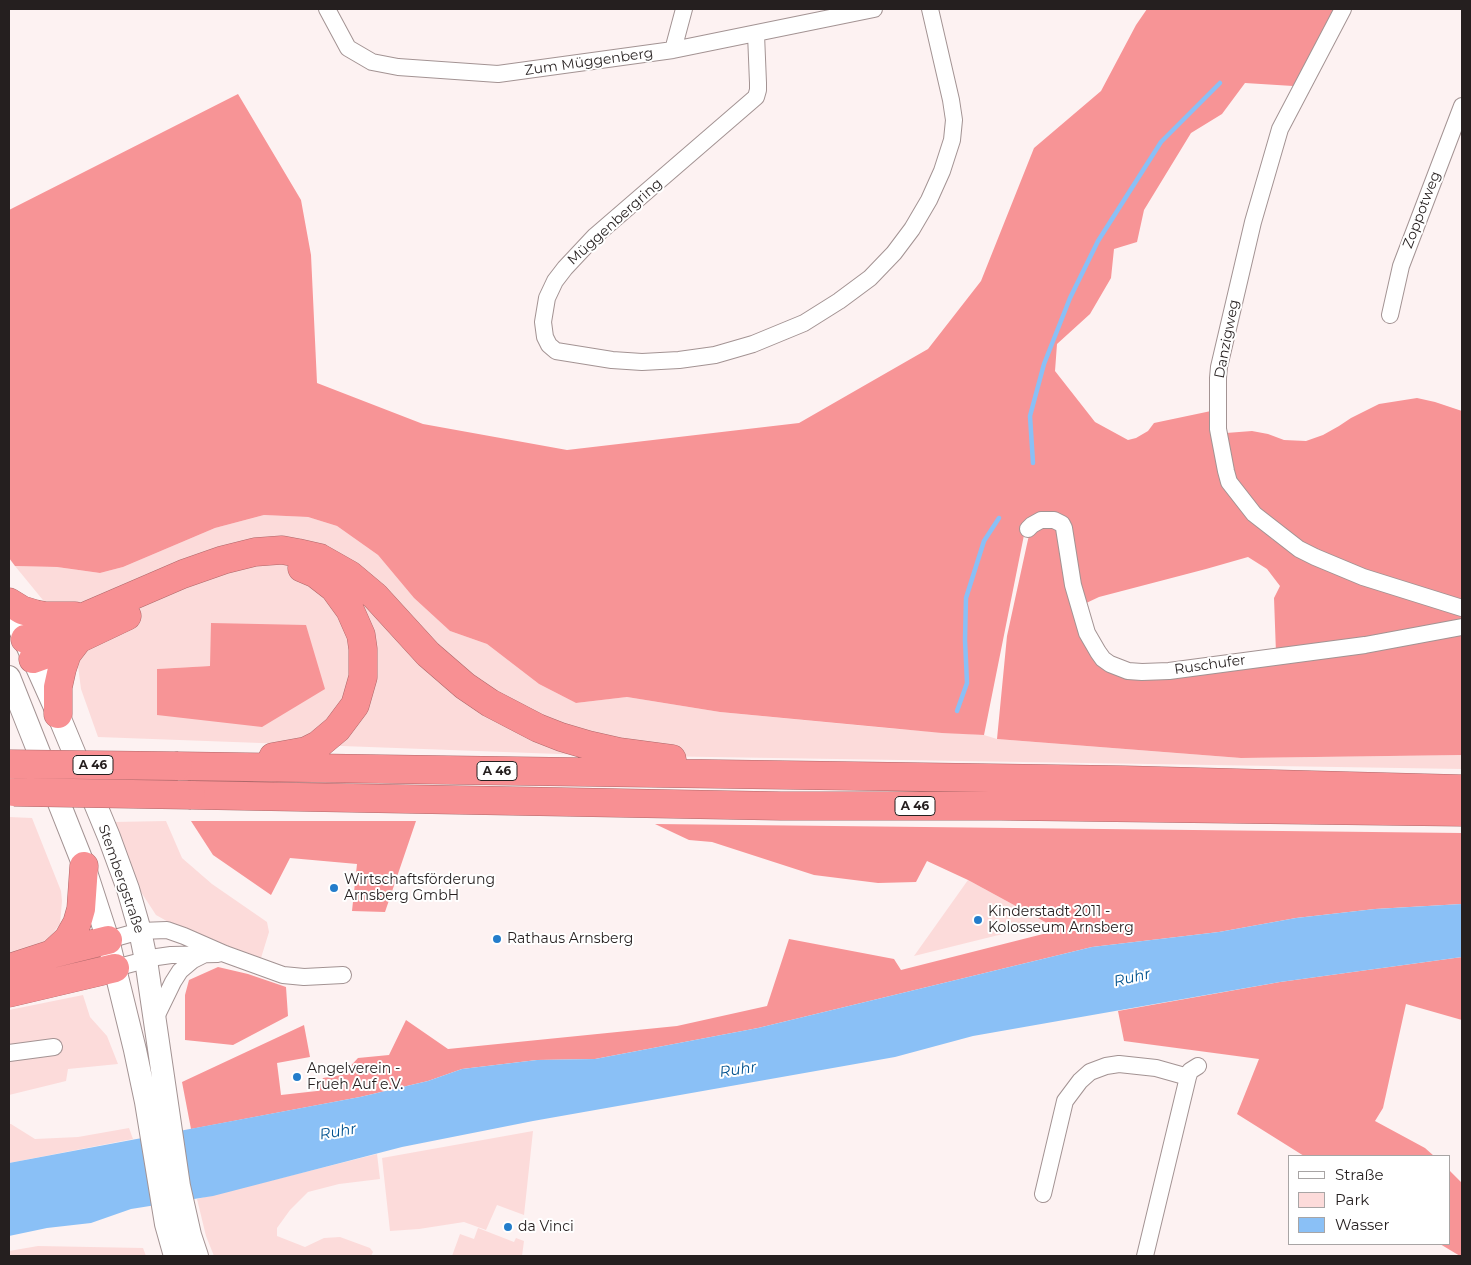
<!DOCTYPE html>
<meta charset="utf-8">
<style>
body{margin:0}
#map{position:relative;width:1471px;height:1265px;overflow:hidden;background:#fdf2f2;font-family:Montserrat,sans-serif}
canvas{display:block}
.frame{position:absolute;inset:0;border:10px solid #251f1f;pointer-events:none}
.legend{position:absolute;left:1288px;top:1155px;width:162px;height:90px;box-sizing:border-box;background:#fff;border:1px solid #a8a5a5;margin:0;padding:6px 9px;list-style:none;font-size:15px;color:#251f1f}
.legend li{display:flex;align-items:center;gap:10px;height:25px}
.legend b{width:25px;border:1px solid #a8a5a5}
</style>
<div id="map">
<canvas width="1471" height="1265"></canvas>
<div class="frame"></div>
<ul class="legend">
<li><b style="height:6px;background:#fff"></b>Straße</li>
<li><b style="height:14px;background:#fcdbda"></b>Park</li>
<li><b style="height:14px;background:#8ac0f6"></b>Wasser</li>
</ul>
</div>
<script>
const context = document.querySelector('canvas').getContext('2d');
context.lineJoin = 'round';
function paint(path, color) { context.fillStyle = color; context.fill(path, 'evenodd'); }
const toPath = rows => new Path2D(rows.map(r => 'M' + r).join(''));
function stroke(path, color, width, dash) { context.strokeStyle = color; context.lineWidth = width; context.lineCap = dash ? 'butt' : 'round'; context.setLineDash(dash || []); context.stroke(path); }
function label(font, color, halo, rows, align = 'center') {
  context.font = font + ' Montserrat,sans-serif'; context.lineWidth = 4; context.setLineDash([]); context.textBaseline = 'middle'; context.strokeStyle = halo; context.fillStyle = color; for (const [text, x, y, turn = 0] of rows) {
    context.save(); context.translate(x, y); context.rotate((+turn || 0) * Math.PI / 180); context.textAlign = isNaN(turn) ? turn : align; if (halo) context.strokeText(text, 0, 0); context.fillText(text, 0, 0); context.restore();
  }
}
paint(toPath([
 [264,515,308,517,337,526,378,555,414,598,450,631,487,644,539,684,576,703,627,697,720,712,897,729,984,735,997,739,1241,758,1462,755,1462,769,586,755,98,737,81,689,77,658,47,605,15,566,57,567,100,573,123,567,149,556,215,528],
 [210,666,157,715,157,669],
 [9,817,32,818,61,891,62,901,60,924,48,939,51,945,9,961],
 [166,821,182,858,212,884,267,922,269,932,261,958,181,929,156,915,141,892,114,822],
 [968,880,1047,923,914,956],
 [83,995,90,1017,107,1036,118,1064,68,1069,66,1081,9,1095,9,1010],
 [9,1124,11,1124,35,1139,78,1137,129,1128,133,1139,9,1163],
 [533,1131,524,1215,497,1205,486,1230,464,1222,419,1229,390,1231,382,1158],
 [377,1154,380,1179,339,1184,308,1192,290,1210,277,1228,277,1236,305,1247,324,1238,340,1237,370,1248,373,1252,371,1256,214,1256,206,1236,197,1199],
 [478,1228,514,1242,516,1238,524,1241,522,1256,452,1256,460,1234,474,1239],
 [38,1246,143,1248,146,1256,9,1256,9,1251]
]), '#fcdbda');
paint(toPath([
 [1147,9,1337,9,1293,86,1245,83,1222,114,1191,133,1144,210,1137,242,1114,249,1111,278,1090,314,1057,344,1055,371,1095,422,1128,440,1136,438,1148,431,1154,423,1211,411,1246,515,1272,539,1288,549,1462,613,1462,625,1276,653,1274,598,1280,586,1267,569,1248,557,1206,569,1099,597,1082,605,1062,521,1025,530,984,735,942,733,720,712,627,697,576,703,539,684,487,644,450,631,414,598,378,555,337,526,308,517,264,515,215,528,149,556,123,567,100,573,57,567,15,566,9,558,9,210,238,94,301,200,311,255,317,383,423,424,567,450,799,423,928,349,981,281,1034,148,1101,91,1136,25],
 [1417,398,1435,402,1462,411,1462,599,1404,585,1295,541,1243,496,1230,464,1226,433,1252,431,1268,434,1284,440,1306,441,1323,435,1339,426,1351,418,1379,404],
 [1034,525,1058,525,1077,613,1119,671,1462,630,1462,755,1241,758,997,739,1007,636,1027,544,1030,531],
 [211,623,306,625,325,689,262,727,157,715,157,669,210,666],
 [191,821,416,821,385,912,352,911,357,864,290,858,271,895,213,855],
 [655,824,1462,833,1462,904,1375,909,1296,918,1219,932,1092,947,758,1028,595,1059,537,1060,462,1069,428,1081,360,1097,191,1129,182,1082,304,1025,310,1057,277,1063,281,1095,317,1091,323,1078,342,1075,358,1058,389,1055,406,1020,448,1049,677,1026,767,1006,789,939,894,959,901,970,1051,932,1047,923,968,880,927,861,916,882,878,883,814,875,712,842,689,840],
 [1462,957,1462,1020,1406,1004,1383,1108,1375,1121,1425,1148,1434,1156,1304,1156,1237,1114,1259,1059,1124,1041,1118,1011,1280,982],
 [218,967,248,974,286,987,288,1016,233,1045,185,1040,185,995,189,980],
 [1450,1171,1462,1183,1462,1256,1460,1256,1440,1244,1450,1244]
]), '#f79496');
paint(toPath([
 [1462,904,1462,957,1280,982,973,1036,895,1057,533,1121,402,1147,213,1196,131,1209,91,1223,47,1228,9,1236,9,1163,360,1097,428,1081,462,1069,537,1060,595,1059,758,1028,1092,947,1219,932,1296,918,1375,909]
]), '#8ac0f6');
stroke(toPath([
 [1033,463,1030,416,1044,364,1070,298,1098,241,1161,142,1220,83],
 [957,711,967,683,965,640,966,598,984,541,999,518]
]), '#8ac0f6', 4.5);
const street = toPath([
 [327,9,348,48,372,62,398,67,498,74,673,50,874,9],
 [1343,9,1280,129,1253,222,1219,367,1218,378,1218,429,1226,471,1229,482,1254,514,1299,549,1315,557,1363,577,1462,608],
 [756,34,758,83,758,90,756,97,595,236,565,268,555,281,547,298,543,322,545,337,549,345,556,351,612,360,642,362,679,360,715,355,753,344,804,323,839,301,870,278,894,253,912,229,929,200,942,171,952,140,954,120,951,100,930,9],
 [673,50,684,9],
 [1390,315,1401,266,1462,106],
 [1028,529,1032,525,1041,520,1054,520,1062,524,1064,528,1073,585,1087,633,1098,652,1103,659,1110,664,1128,671,1142,672,1169,671,1365,645,1462,627],
 [108,940,140,931,167,930,184,936,225,954,283,975,304,977,343,975],
 [115,968,157,957,171,955,218,954],
 [155,1019,173,982,180,971,193,960,203,955],
 [9,1053,54,1047],
 [1043,1194,1065,1101,1080,1081,1090,1072,1106,1066,1119,1064,1156,1068,1188,1077],
 [1145,1256,1188,1077,1190,1071,1198,1066]
]);
const secondary = toPath([
 [9,605,58,714,109,837,128,889,140,931,146,960,179,1186,190,1235,197,1256],
 [9,677,84,866,108,940,135,1050,146,1102,166,1224,175,1256]
]);
const highway = toPath([
 [9,602,22,610,35,614,45,616,75,616],
 [25,639,39,636,183,574,223,560,255,552,282,550,298,553,320,558,350,575,375,596,428,654,465,686,490,703,538,728,561,737,588,745,619,752,672,759],
 [33,659,47,654,127,616],
 [58,714,58,687,62,669,67,654,77,641],
 [273,757,306,751,318,745,337,729,355,705,363,677,363,649,361,635,350,610,334,588,316,574,302,568],
 [178,766,1124,780,1462,789],
 [191,795,781,806,1001,806,1462,812],
 [52,954,68,939,77,923,81,909,84,866],
 [9,968,52,954,108,940],
 [9,993,115,968]
]);
stroke(street, '#a39393', 18);
stroke(secondary, '#a39393', 24);
stroke(highway, '#ae686a', 29);
stroke(street, '#fff', 16);
stroke(secondary, '#fff', 22);
stroke(highway, '#f89093', 28);
const highwayBridge = toPath([
 [9,764,178,766],
 [14,792,191,795]
]);
stroke(highwayBridge, '#ae686a', 29, []);
stroke(highwayBridge, '#f89093', 28);
for (const [x, y, r, color] of [
 [334,888,5,"#247dcb"],
 [978,920,5,"#247dcb"],
 [497,939,5,"#247dcb"],
 [297,1077,5,"#247dcb"],
 [508,1227,5,"#247dcb"]
]) { const dot = new Path2D(); dot.arc(x, y, r, 0, 2 * Math.PI); context.fillStyle = color; context.fill(dot); stroke(dot, '#fff', 2); }
for (const [x, y, w] of [
 [93,765,40],
 [497,771,40],
 [915,806,40]
]) { const box = new Path2D(); box.roundRect(x - w / 2, y - 9.5, w, 19, 4); context.fillStyle = '#fff'; context.fill(box); stroke(box, '#251f1f', 1); }
label('bold 12px', '#251f1f', null, [
 ["A 46",93,765],
 ["A 46",497,771],
 ["A 46",915,806]
]);
label('14px', '#251f1f', '#fff', [
 ["Zum Müggenberg",589,62,-8],
 ["Zoppotweg",1422,210,-69],
 ["Müggenbergring",615,222,-42],
 ["Danzigweg",1227,339,-79],
 ["Ruschufer",1210,665,-8],
 ["Stembergstraße",121,879,71]
]);
label('14px', '#251f1f', '#fff', [
 ["Wirtschaftsförderung",344,880],
 ["Arnsberg GmbH",344,896],
 ["Kinderstadt 2011 -",988,912],
 ["Kolosseum Arnsberg",988,928],
 ["Rathaus Arnsberg",507,939],
 ["Angelverein -",307,1069],
 ["Frueh Auf e.V.",307,1085],
 ["da Vinci",518,1227]
], 'left');
label('italic 15px', '#03538f', '#fff', [
 ["Ruhr",1132,978,-13],
 ["Ruhr",738,1070,-8],
 ["Ruhr",338,1132,-10]
]);
</script>
